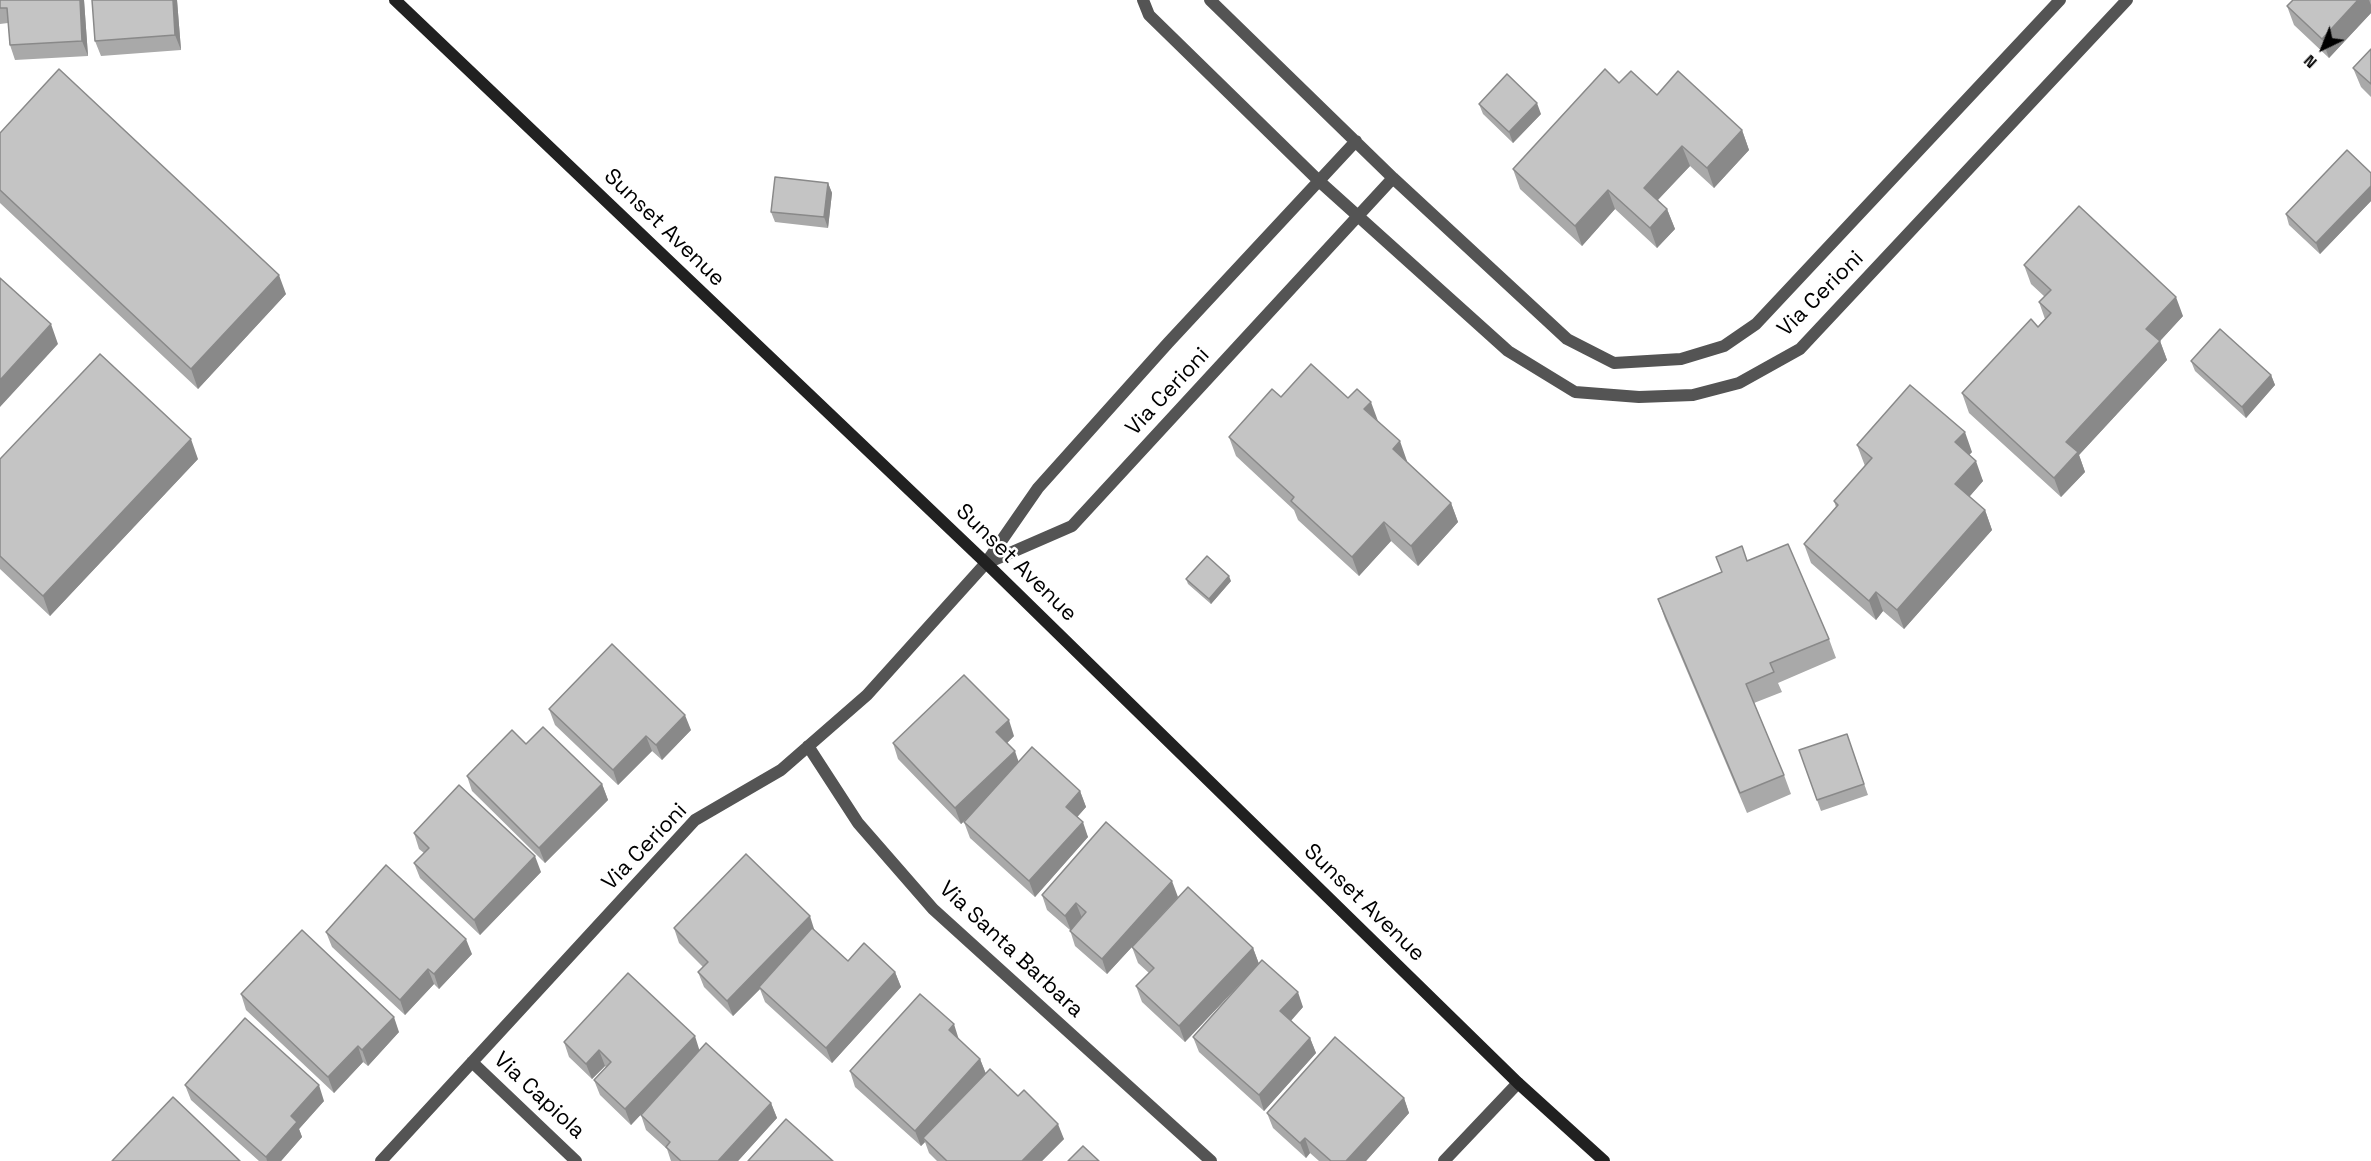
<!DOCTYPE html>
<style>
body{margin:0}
#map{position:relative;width:2371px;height:1161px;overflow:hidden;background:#fff;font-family:"Space Grotesk",sans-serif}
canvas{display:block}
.north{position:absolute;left:2293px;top:18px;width:60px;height:60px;-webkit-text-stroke:4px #fff;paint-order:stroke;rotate:223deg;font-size:16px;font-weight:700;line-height:24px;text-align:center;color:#000}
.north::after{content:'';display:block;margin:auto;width:21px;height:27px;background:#000;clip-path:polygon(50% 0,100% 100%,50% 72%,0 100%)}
</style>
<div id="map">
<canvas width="2371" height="1161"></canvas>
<div class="north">N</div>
</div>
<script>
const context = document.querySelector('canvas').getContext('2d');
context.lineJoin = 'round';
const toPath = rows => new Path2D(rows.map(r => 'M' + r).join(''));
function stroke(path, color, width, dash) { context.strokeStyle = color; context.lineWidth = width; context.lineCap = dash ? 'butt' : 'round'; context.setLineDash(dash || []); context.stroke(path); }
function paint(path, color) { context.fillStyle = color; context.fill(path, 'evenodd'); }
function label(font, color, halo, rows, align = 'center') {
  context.font = font + ' "Space Grotesk",sans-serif'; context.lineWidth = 5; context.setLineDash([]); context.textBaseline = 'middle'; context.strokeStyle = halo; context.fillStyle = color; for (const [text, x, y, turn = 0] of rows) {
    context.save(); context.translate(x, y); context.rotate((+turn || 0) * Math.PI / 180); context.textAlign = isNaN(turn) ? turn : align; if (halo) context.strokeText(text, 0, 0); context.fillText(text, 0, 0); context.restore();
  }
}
stroke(toPath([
 [1143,0,1149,15,1319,181,1508,351,1575,392,1639,397,1693,395,1739,383,1800,349,2127,0],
 [1210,0,1393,178,1567,339,1614,363,1681,359,1724,346,1756,324,2060,0],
 [987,563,1072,526,1393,178],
 [808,746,858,823,933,909,1211,1161],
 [472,1062,576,1161],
 [381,1161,695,820,781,770,867,695,986,563,1038,488,1168,343,1356,141],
 [1444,1161,1518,1083]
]), '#545454', 12);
stroke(toPath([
 [395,0,986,563,1518,1083,1604,1161]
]), '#212121', 12);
paint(toPath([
 [0,0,84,0,88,56,15,60,10,45,8,23,0,24],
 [177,0,181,50,101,56,95,41],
 [2293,0,2371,0,2371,13,2329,58,2294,25,2287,6],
 [2371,49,2371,97,2361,87,2353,68],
 [1619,83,1657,95,1742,130,1749,150,1714,188,1690,166,1658,200,1667,209,1675,229,1657,248,1615,209,1582,246,1520,189,1513,169],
 [1479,104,1541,114,1513,143,1483,114],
 [0,133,286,294,198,389,0,203],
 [2371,173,2371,201,2320,254,2289,225,2286,214],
 [828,183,832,193,828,228,775,222,771,212],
 [2024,265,2183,316,2160,341,2167,360,2079,455,2085,472,2061,497,1969,413,1962,393,2038,327,2045,319,2039,302,2045,297,2031,284],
 [2191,361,2271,375,2275,385,2246,418,2195,371],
 [1281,397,1348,398,1378,421,1407,461,1407,462,1451,503,1458,522,1418,566,1391,541,1359,576,1298,520,1294,510,1236,456,1229,437],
 [1857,445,1972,452,1969,455,1983,481,1969,497,1985,510,1992,530,1904,629,1883,611,1876,620,1811,563,1804,544,1836,507,1834,501,1865,466],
 [0,459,198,459,50,616,0,569],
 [1716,557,1747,561,1829,639,1836,658,1778,683,1782,692,1754,703,1784,775,1791,794,1747,813,1665,619,1658,599,1722,572],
 [1186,579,1231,581,1211,604,1188,584],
 [549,709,691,730,662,760,652,751,618,785,555,725],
 [1847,734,1868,795,1821,811,1817,800],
 [1014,736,1007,743,1019,762,1080,791,1086,807,1077,817,1088,837,1035,897,970,838,964,822,974,812,961,824,898,759,893,743],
 [526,744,602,784,608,800,545,863,472,791,467,776],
 [414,833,541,872,480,935,420,878,414,863,424,853,419,849],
 [1042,895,1178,897,1107,974,1075,946,1070,930,1047,910],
 [674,928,815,931,848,961,895,972,901,987,832,1063,765,1002,760,989,733,1016,704,987,698,972,703,967,679,943],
 [326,932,472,954,439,989,434,984,405,1015,332,947],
 [1132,947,1253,948,1259,964,1185,1042,1142,1002,1136,986,1149,973,1138,963],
 [241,994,399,1032,368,1066,363,1062,334,1093,246,1010],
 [1303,1007,1291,1021,1310,1038,1316,1053,1264,1111,1199,1052,1193,1037],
 [564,1042,700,1050,771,1103,777,1118,738,1161,671,1161,667,1149,646,1130,641,1115,658,1096,631,1125,600,1095,594,1080,606,1067,605,1066,592,1079,569,1057],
 [980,1059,986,1074,1064,1139,1042,1161,937,1161,929,1153,925,1142,921,1146,855,1087,850,1071],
 [185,1085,324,1101,299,1129,302,1137,281,1161,259,1161,191,1100],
 [1404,1098,1409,1113,1366,1161,1319,1161,1310,1153,1306,1158,1273,1128,1267,1113]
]), '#a9a9a9');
paint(toPath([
 [80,0,84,0,88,56,82,41],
 [173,0,177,0,181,50,175,35],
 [2358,0,2369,0,2371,5,2371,13,2329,58,2322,39],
 [1537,103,1541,114,1513,143,1509,132],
 [1742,130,1749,150,1714,188,1707,168],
 [1682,146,1690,166,1651,207,1644,188],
 [828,183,832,193,828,228,824,217],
 [2371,186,2371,201,2320,254,2316,243],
 [1608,190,1615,209,1582,246,1575,226],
 [1667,209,1675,229,1657,248,1650,228],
 [279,275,286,294,198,389,191,369],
 [2176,297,2183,316,2160,341,2167,360,2079,455,2085,472,2061,497,2054,478,2066,442,2146,329],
 [51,324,58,344,0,407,0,380],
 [2271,375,2275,385,2246,418,2242,407],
 [1371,402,1378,421,1364,409],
 [1965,432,1972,452,1962,462,1955,442],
 [191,439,198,459,50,616,43,596],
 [1400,441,1407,461,1400,469,1393,449],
 [1976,461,1983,481,1963,504,1955,484],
 [1451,503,1458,522,1418,566,1411,546],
 [1985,510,1992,530,1904,629,1897,610],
 [1384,522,1391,541,1359,576,1352,557],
 [1229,576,1231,581,1211,604,1209,599],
 [1876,592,1883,611,1876,620,1869,601],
 [685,715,691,730,662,760,656,745],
 [1009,720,1014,736,1002,748,996,732],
 [646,736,652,751,618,785,613,770],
 [1015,751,1020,766,961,824,955,808],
 [602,784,608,800,545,863,539,848],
 [1080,791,1086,807,1072,823,1066,807],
 [1083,822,1088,837,1035,897,1029,881],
 [535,856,541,872,480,935,474,920],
 [1172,881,1178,897,1107,974,1102,959],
 [1076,903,1082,918,1071,931,1065,916],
 [810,916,815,932,759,987,760,989,733,1016,727,1001],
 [466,939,472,954,439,989,434,974],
 [1253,948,1259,964,1185,1042,1179,1026],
 [428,969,434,984,405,1015,400,1000],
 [895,972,901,987,832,1063,826,1048],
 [1298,992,1303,1007,1286,1026,1280,1011],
 [394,1017,399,1032,368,1066,362,1050],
 [954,1024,959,1040,949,1030],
 [695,1036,700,1052,631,1125,625,1109],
 [1310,1038,1316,1053,1264,1111,1259,1095],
 [358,1046,363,1062,334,1093,328,1077],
 [599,1050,605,1066,592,1079,586,1064],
 [980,1059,986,1074,923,1138,925,1142,921,1146,915,1131],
 [319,1085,324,1101,299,1129,302,1137,281,1161,267,1161,266,1157,291,1116],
 [1404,1098,1409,1113,1366,1161,1346,1161],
 [771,1103,777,1118,738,1161,718,1161],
 [1058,1124,1064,1139,1042,1161,1022,1161],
 [1305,1138,1310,1153,1306,1158,1300,1143]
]), '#898989');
const building = toPath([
 [0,0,80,0,82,41,10,45,7,8,0,8,0,0],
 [92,0,173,0,175,35,95,41,92,0],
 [2293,0,2358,0,2322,39,2287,6,2293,0],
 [2371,49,2371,84,2353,68,2371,49],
 [59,69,279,275,191,369,0,190,0,133,59,69],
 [1605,69,1619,83,1631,71,1657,95,1678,71,1742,130,1707,168,1682,146,1644,188,1667,209,1650,228,1608,190,1575,226,1513,169,1605,69],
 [1507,74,1537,103,1509,132,1479,104,1507,74],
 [2347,150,2371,173,2371,186,2316,243,2286,214,2347,150],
 [775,177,828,183,824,217,771,212,775,177],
 [2079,206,2176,297,2146,329,2160,341,2066,442,2078,452,2054,478,1962,393,2031,319,2038,327,2051,313,2039,302,2051,290,2024,265,2079,206],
 [0,278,51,324,0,380,0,278],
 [2220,329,2271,375,2242,407,2191,361,2220,329],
 [100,354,191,439,43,596,0,556,0,459,100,354],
 [1311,364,1348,398,1357,389,1371,402,1364,409,1400,441,1393,449,1451,503,1411,546,1384,522,1352,557,1291,501,1294,497,1229,437,1272,389,1281,397,1311,364],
 [1910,385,1965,432,1955,442,1976,461,1955,484,1985,510,1897,610,1876,592,1869,601,1804,544,1838,505,1834,501,1872,458,1857,445,1910,385],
 [1788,544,1829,639,1770,663,1774,672,1746,684,1784,775,1740,793,1658,599,1722,572,1716,557,1742,546,1747,561,1788,544],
 [1207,556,1229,576,1209,599,1186,579,1207,556],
 [612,644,685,715,656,745,646,736,613,770,549,709,612,644],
 [964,675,1009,720,996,732,1015,751,955,808,893,743,964,675],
 [543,727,602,784,539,848,467,776,512,730,526,744,543,727],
 [1847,734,1864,784,1817,800,1799,750,1847,734],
 [1032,747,1080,791,1066,807,1083,822,1029,881,964,822,1032,747],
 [459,785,535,856,474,920,414,863,429,848,414,833,459,785],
 [1106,822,1172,881,1102,959,1070,931,1086,912,1076,903,1065,916,1042,895,1106,822],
 [746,854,810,916,727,1001,698,972,708,962,674,928,746,854],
 [386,865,466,939,434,974,428,969,400,1000,326,932,386,865],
 [1188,887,1253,948,1179,1026,1136,986,1154,968,1132,947,1188,887],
 [812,928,848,961,864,943,895,972,826,1048,759,987,812,928],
 [302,930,394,1017,362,1050,358,1046,328,1077,241,994,302,930],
 [1262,960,1298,992,1280,1011,1310,1038,1259,1095,1193,1037,1262,960],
 [628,973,695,1036,625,1109,594,1080,611,1062,599,1050,586,1064,564,1042,628,973],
 [920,994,954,1024,949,1030,980,1059,915,1131,850,1071,920,994],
 [245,1018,319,1085,291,1116,297,1122,266,1157,185,1085,245,1018],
 [1335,1037,1404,1098,1346,1161,1331,1161,1305,1138,1300,1143,1267,1113,1335,1037],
 [706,1043,771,1103,718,1161,681,1161,666,1147,670,1142,641,1115,706,1043],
 [990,1069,1018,1096,1024,1090,1058,1124,1022,1161,947,1161,923,1138,990,1069],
 [173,1097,240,1161,112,1161,173,1097],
 [786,1119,833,1161,748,1161,786,1119],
 [1083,1146,1099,1161,1068,1161,1083,1146]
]);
paint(building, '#c4c4c4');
stroke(building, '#898989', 1.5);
label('22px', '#000', '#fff', [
 ["Sunset Avenue",664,228,44],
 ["Via Cerioni",1821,294,-45],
 ["Via Cerioni",1168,392,-47],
 ["Sunset Avenue",1016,563,44],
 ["Via Cerioni",645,847,-46],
 ["Sunset Avenue",1364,903,44],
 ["Via Santa Barbara",1011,950,43],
 ["Via Capiola",539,1096,43]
]);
</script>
